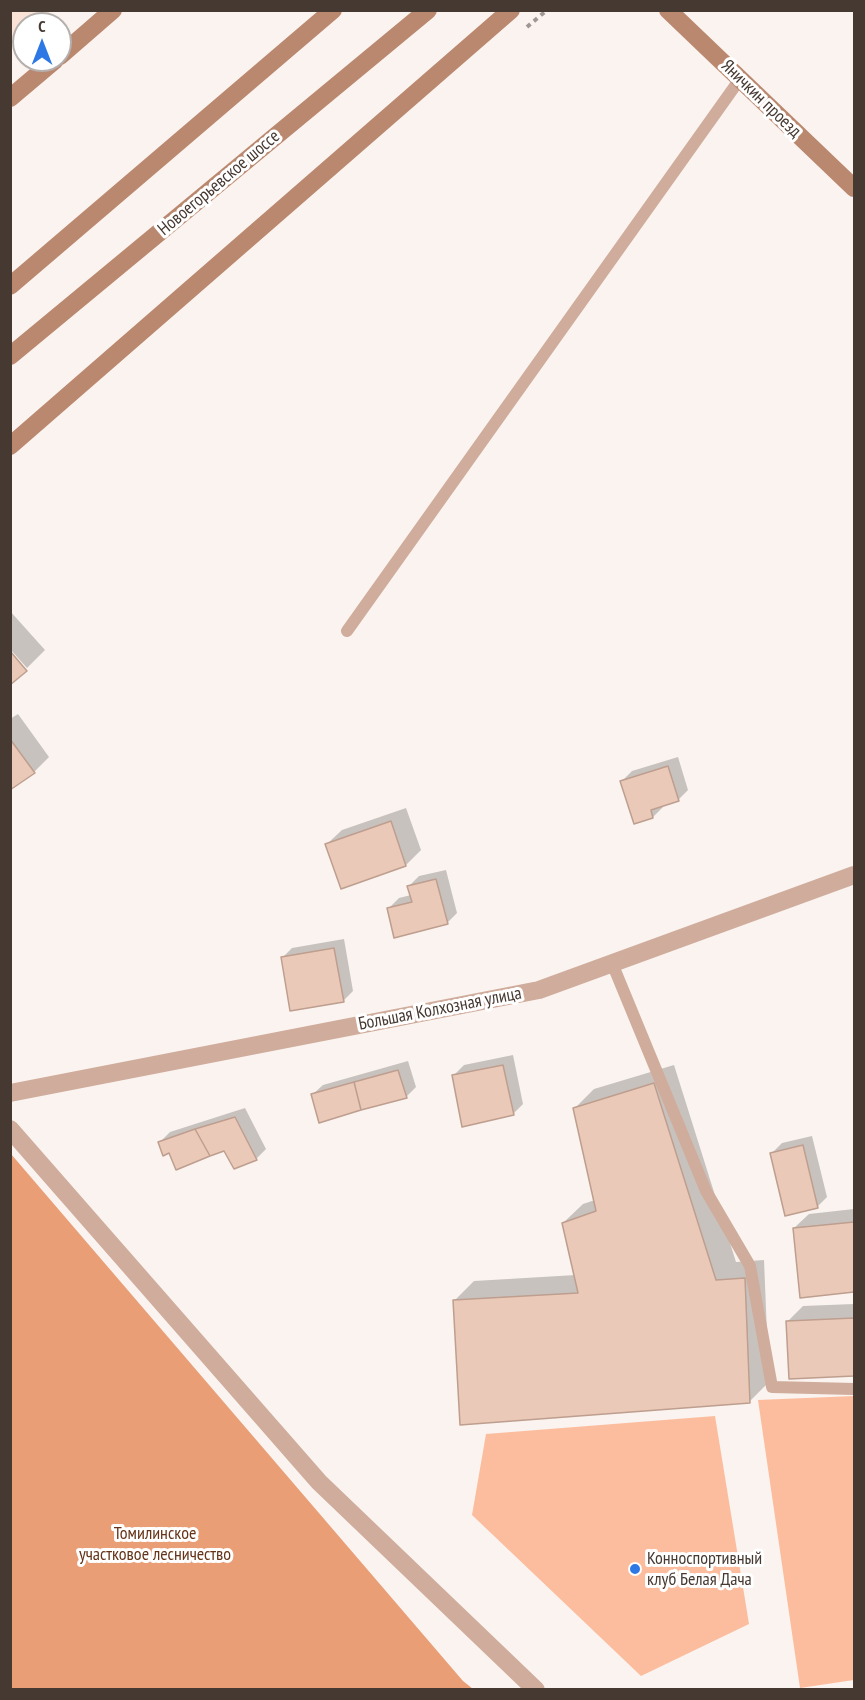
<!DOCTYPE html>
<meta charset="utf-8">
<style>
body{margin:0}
#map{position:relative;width:865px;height:1700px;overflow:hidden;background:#faf3ef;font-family:"PT Sans Narrow",sans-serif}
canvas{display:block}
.frame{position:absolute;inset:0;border:12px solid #463932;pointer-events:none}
.north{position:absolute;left:12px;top:12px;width:60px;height:60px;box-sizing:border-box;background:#fff;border:2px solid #b5b0ad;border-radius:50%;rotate:0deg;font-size:16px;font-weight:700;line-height:24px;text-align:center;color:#463932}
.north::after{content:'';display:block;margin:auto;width:21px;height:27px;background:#2d78e4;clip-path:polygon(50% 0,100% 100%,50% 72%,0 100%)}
</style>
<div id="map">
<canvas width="865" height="1700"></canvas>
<div class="frame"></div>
<div class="north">С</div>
</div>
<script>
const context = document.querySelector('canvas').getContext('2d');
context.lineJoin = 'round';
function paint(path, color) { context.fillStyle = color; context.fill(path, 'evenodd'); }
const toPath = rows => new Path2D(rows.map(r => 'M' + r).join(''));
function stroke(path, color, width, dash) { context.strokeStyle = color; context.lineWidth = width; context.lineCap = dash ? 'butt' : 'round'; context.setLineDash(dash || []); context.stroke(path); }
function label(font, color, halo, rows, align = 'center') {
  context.font = font + ' "PT Sans Narrow",sans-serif'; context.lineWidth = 6; context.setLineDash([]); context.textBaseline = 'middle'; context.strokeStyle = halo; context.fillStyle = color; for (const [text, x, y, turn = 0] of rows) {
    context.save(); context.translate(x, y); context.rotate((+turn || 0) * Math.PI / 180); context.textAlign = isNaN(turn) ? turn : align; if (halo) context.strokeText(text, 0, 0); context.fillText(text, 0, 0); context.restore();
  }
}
paint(toPath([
 [11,10,51,10,51,11,34,24,24,24,24,32,11,42]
]), '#fbe2d6');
paint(toPath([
 [854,1396,854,1680,800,1688,758,1400],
 [715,1416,749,1624,641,1676,472,1515,486,1434]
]), '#fcbd9e');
paint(toPath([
 [11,1154,463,1681,473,1689,11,1689]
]), '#e99e76');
paint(toPath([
 [10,611,45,650,27,668,10,649],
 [18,714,49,757,34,772,10,789,10,719],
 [678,757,688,790,678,800,662,805,663,807,653,817,622,781,632,771],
 [406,808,421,850,406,865,342,887,327,844,342,830],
 [446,870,457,913,447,923,389,908,399,898,411,895,409,886,419,876],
 [344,939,353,991,343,1001,282,958,292,948],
 [513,1055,523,1104,513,1114,454,1075,464,1065],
 [408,1061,416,1087,406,1097,313,1094,323,1085],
 [674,1065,736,1262,764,1260,769,1382,750,1401,455,1300,474,1281,576,1275,563,1223,583,1204,595,1200,575,1108,594,1089],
 [245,1108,266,1149,256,1159,225,1149,170,1152,160,1142,170,1132],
 [812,1136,827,1197,817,1207,772,1153,782,1143],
 [854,1209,854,1291,801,1296,794,1228,809,1214],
 [854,1304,854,1374,790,1377,788,1321,803,1306]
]), '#0003');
const building = toPath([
 [10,651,27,671,10,685,10,651],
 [10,739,35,773,10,790,10,739],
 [668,766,679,801,651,810,653,818,634,824,620,781,668,766],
 [391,821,406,866,341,889,325,844,391,821],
 [436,879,448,924,394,938,387,908,412,902,407,886,436,879],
 [334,948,344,1002,290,1011,281,957,334,948],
 [503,1065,514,1115,462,1127,452,1075,503,1065],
 [398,1070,407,1098,361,1110,354,1082,398,1070],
 [354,1082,361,1110,319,1123,311,1094,354,1082],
 [654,1083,716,1280,745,1278,750,1403,460,1425,453,1300,578,1293,562,1223,596,1211,573,1108,654,1083],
 [235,1117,257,1160,234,1169,224,1151,210,1156,195,1129,235,1117],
 [195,1129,210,1156,176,1170,169,1153,163,1156,158,1142,195,1129],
 [803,1145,818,1208,785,1216,770,1153,803,1145],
 [854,1222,854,1292,800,1298,793,1228,854,1222],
 [854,1318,854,1376,789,1379,786,1321,854,1318]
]);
paint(building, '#eac9b8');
stroke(building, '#be9e8e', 1.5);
stroke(toPath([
 [527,27,547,10]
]), '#a19792', 4, [4.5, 4.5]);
stroke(toPath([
 [347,631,740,79],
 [612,963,706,1191,750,1266,772,1387,854,1389]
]), '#cfac9b', 12);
stroke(toPath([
 [10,1093,539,990,854,875],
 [10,1129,319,1482,536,1690]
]), '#cfac9b', 18);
stroke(toPath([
 [668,10,854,188],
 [60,56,113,10],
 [10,98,55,60],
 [10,286,333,10],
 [10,356,428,10],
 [10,446,511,10]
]), '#ba886f', 18);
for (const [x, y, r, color] of [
 [635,1569,6,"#2d78e4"]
]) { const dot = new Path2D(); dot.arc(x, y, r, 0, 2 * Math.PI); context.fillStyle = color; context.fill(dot); stroke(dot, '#fff', 2); }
label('18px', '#463932', '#fff', [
 ["Яничкин проезд",761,99,44],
 ["Новоегорьевское шоссе",219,183,-40],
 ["Большая Колхозная улица",440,1009,-11]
]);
label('18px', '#653418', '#fff', [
 ["Томилинское",155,1534],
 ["участковое лесничество",155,1555]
]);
label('18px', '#463932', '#fff', [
 ["Конноспортивный",647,1559],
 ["клуб Белая Дача",647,1580]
], 'left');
</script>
